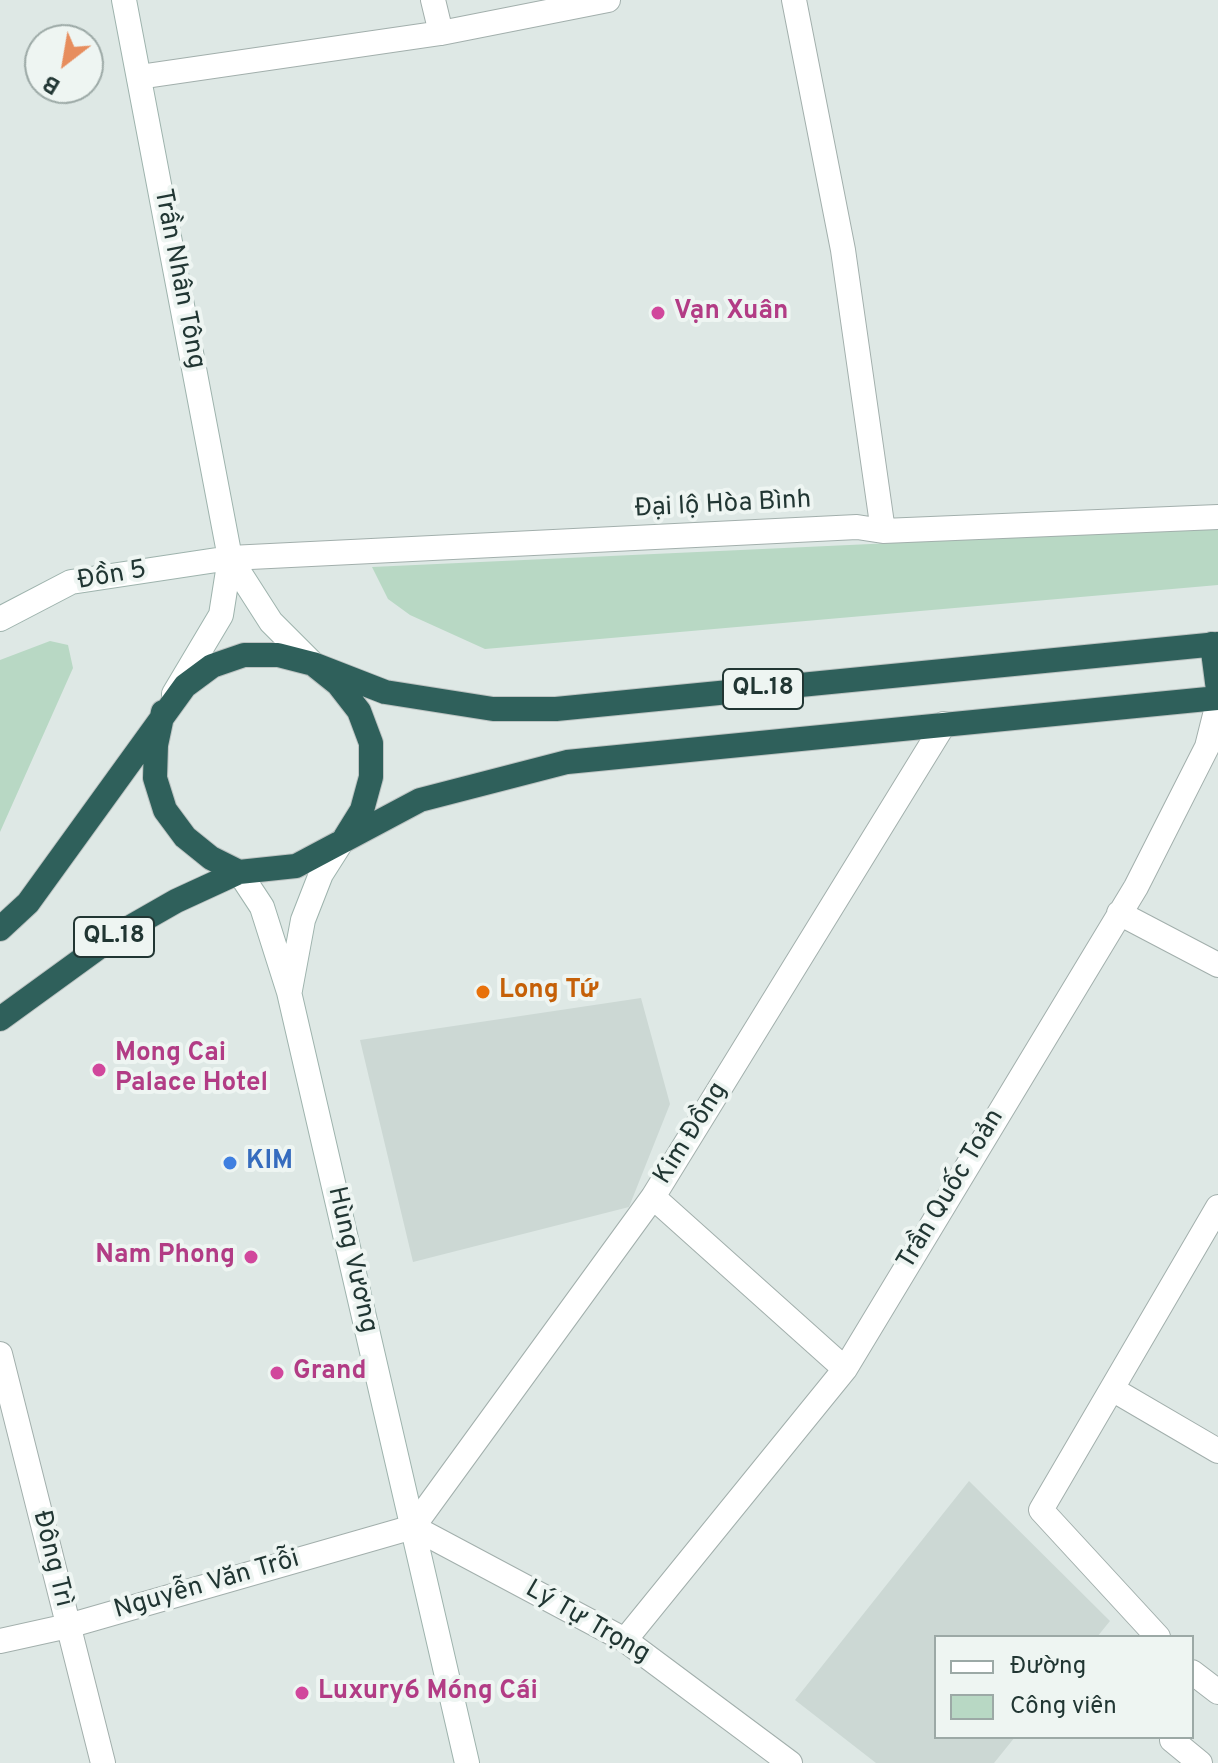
<!DOCTYPE html>
<meta charset="utf-8">
<style>
body{margin:0}
#map{position:relative;width:1218px;height:1763px;overflow:hidden;background:#dee8e5;font-family:Overpass,sans-serif}
canvas{display:block}
.legend{position:absolute;left:934px;top:1635px;width:260px;height:104px;box-sizing:border-box;background:#eef5f2;border:2px solid #9ca9a6;margin:0;padding:10px 14px;list-style:none;font-size:24px;color:#213633}
.legend li{display:flex;align-items:center;gap:16px;height:40px}
.legend b{width:40px;border:2px solid #9ca9a6}
.north{position:absolute;left:24px;top:24px;width:80px;height:80px;box-sizing:border-box;background:#eef5f2;border:2px solid #9ca9a6;border-radius:50%;rotate:211deg;font-size:22px;font-weight:700;line-height:32px;text-align:center;color:#213633}
.north::after{content:'';display:block;margin:auto;width:28px;height:36px;background:#e78d5d;clip-path:polygon(50% 0,100% 100%,50% 72%,0 100%)}
</style>
<div id="map">
<canvas width="1218" height="1763"></canvas>
<ul class="legend">
<li><b style="height:10px;background:#fff"></b>Đường</li>
<li><b style="height:22px;background:#b8d8c4"></b>Công viên</li>
</ul>
<div class="north">B</div>
</div>
<script>
const context = document.querySelector('canvas').getContext('2d');
context.lineJoin = 'round';
function paint(path, color) { context.fillStyle = color; context.fill(path, 'evenodd'); }
const toPath = rows => new Path2D(rows.map(r => 'M' + r).join(''));
function stroke(path, color, width, dash) { context.strokeStyle = color; context.lineWidth = width; context.lineCap = dash ? 'butt' : 'round'; context.setLineDash(dash || []); context.stroke(path); }
function label(font, color, halo, rows, align = 'center') {
  context.font = font + ' Overpass,sans-serif'; context.lineWidth = 8; context.setLineDash([]); context.textBaseline = 'middle'; context.strokeStyle = halo; context.fillStyle = color; for (const [text, x, y, turn = 0] of rows) {
    context.save(); context.translate(x, y); context.rotate((+turn || 0) * Math.PI / 180); context.textAlign = isNaN(turn) ? turn : align; if (halo) context.strokeText(text, 0, 0); context.fillText(text, 0, 0); context.restore();
  }
}
paint(toPath([
 [641,998,670,1104,629,1207,413,1262,360,1040],
 [969,1481,1110,1621,1097,1637,936,1637,936,1737,1015,1737,994,1763,876,1763,795,1700]
]), '#ccd8d4');
paint(toPath([
 [1218,528,1218,585,485,649,410,615,388,599,372,567],
 [50,641,68,645,73,668,0,832,0,660]
]), '#b8d8c4');
const street = toPath([
 [433,0,441,33],
 [794,0,843,250,883,531],
 [139,77,441,33,608,0],
 [230,558,857,527,883,531,1218,517],
 [1119,913,1218,965],
 [653,1197,845,1369],
 [0,1354,103,1763],
 [1112,1389,1218,1451],
 [413,1527,653,1197,944,724],
 [413,1527,625,1640,790,1763],
 [1158,1637,1041,1510,1218,1207],
 [625,1640,845,1369,1136,887,1207,747,1218,703],
 [0,1641,68,1626,413,1527],
 [1192,1672,1218,1692],
 [1172,1740,1200,1763]
]);
const secondary = toPath([
 [124,0,230,558,221,615,174,694],
 [230,558,271,622,313,664],
 [0,619,71,582,230,558],
 [239,872,262,907,289,992,467,1763],
 [290,990,303,920,321,874,342,841]
]);
const highway = toPath([
 [1212,644,1218,690],
 [313,664,385,692,493,709,556,709,1218,644],
 [163,712,156,745,155,778,165,810,185,837,211,858,239,872,296,866,420,800,567,762,1218,698],
 [0,929,28,903,185,686,212,666,244,655,278,655,313,664,338,684,359,711,371,743,371,777,362,810,344,839],
 [0,1019,113,937,176,901,239,872]
]);
stroke(street, '#a2afac', 26);
stroke(secondary, '#9eb3ad', 26);
stroke(highway, '#bcc3c2', 26);
stroke(street, '#fff', 24);
stroke(secondary, '#fff', 24);
stroke(highway, '#2f605b', 24);
for (const [x, y, r, color] of [
 [658,313,8,"#d1479c"],
 [483,992,8,"#e8710a"],
 [99,1070,8,"#d1479c"],
 [230,1163,8,"#3f7fe0"],
 [251,1257,8,"#d1479c"],
 [277,1373,8,"#d1479c"],
 [302,1693,8,"#d1479c"]
]) { const dot = new Path2D(); dot.arc(x, y, r, 0, 2 * Math.PI); context.fillStyle = color; context.fill(dot); stroke(dot, '#eef5f2', 3); }
for (const [x, y, w] of [
 [763,689,80],
 [114,937,80]
]) { const box = new Path2D(); box.roundRect(x - w / 2, y - 20, w, 40, 6); context.fillStyle = '#eef5f2'; context.fill(box); stroke(box, '#213633', 2); }
label('bold 24px', '#213633', null, [
 ["QL.18",763,689],
 ["QL.18",114,937]
]);
label('26px', '#213633', '#eef5f2', [
 ["Trần Nhân Tông",178,279,79],
 ["Đại lộ Hòa Bình",723,506,-3],
 ["Đồn 5",112,577,-10],
 ["Kim Đồng",692,1134,-58],
 ["Trần Quốc Toản",952,1190,-59],
 ["Hùng Vương",351,1260,77],
 ["Đông Trì",51,1559,76],
 ["Nguyễn Văn Trỗi",207,1586,-16],
 ["Lý Tự Trọng",587,1623,30]
]);
label('bold 26px', '#b23c85', '#eef5f2', [
 ["Vạn Xuân",674,313],
 ["Mong Cai",115,1055],
 ["Palace Hotel",115,1085],
 ["Nam Phong",235,1257,"right"],
 ["Grand",293,1373],
 ["Luxury6 Móng Cái",318,1693]
], 'left');
label('bold 26px', '#c56008', '#eef5f2', [
 ["Long Tứ",499,992]
], 'left');
label('bold 26px', '#366cbe', '#eef5f2', [
 ["KIM",246,1163]
], 'left');
</script>
